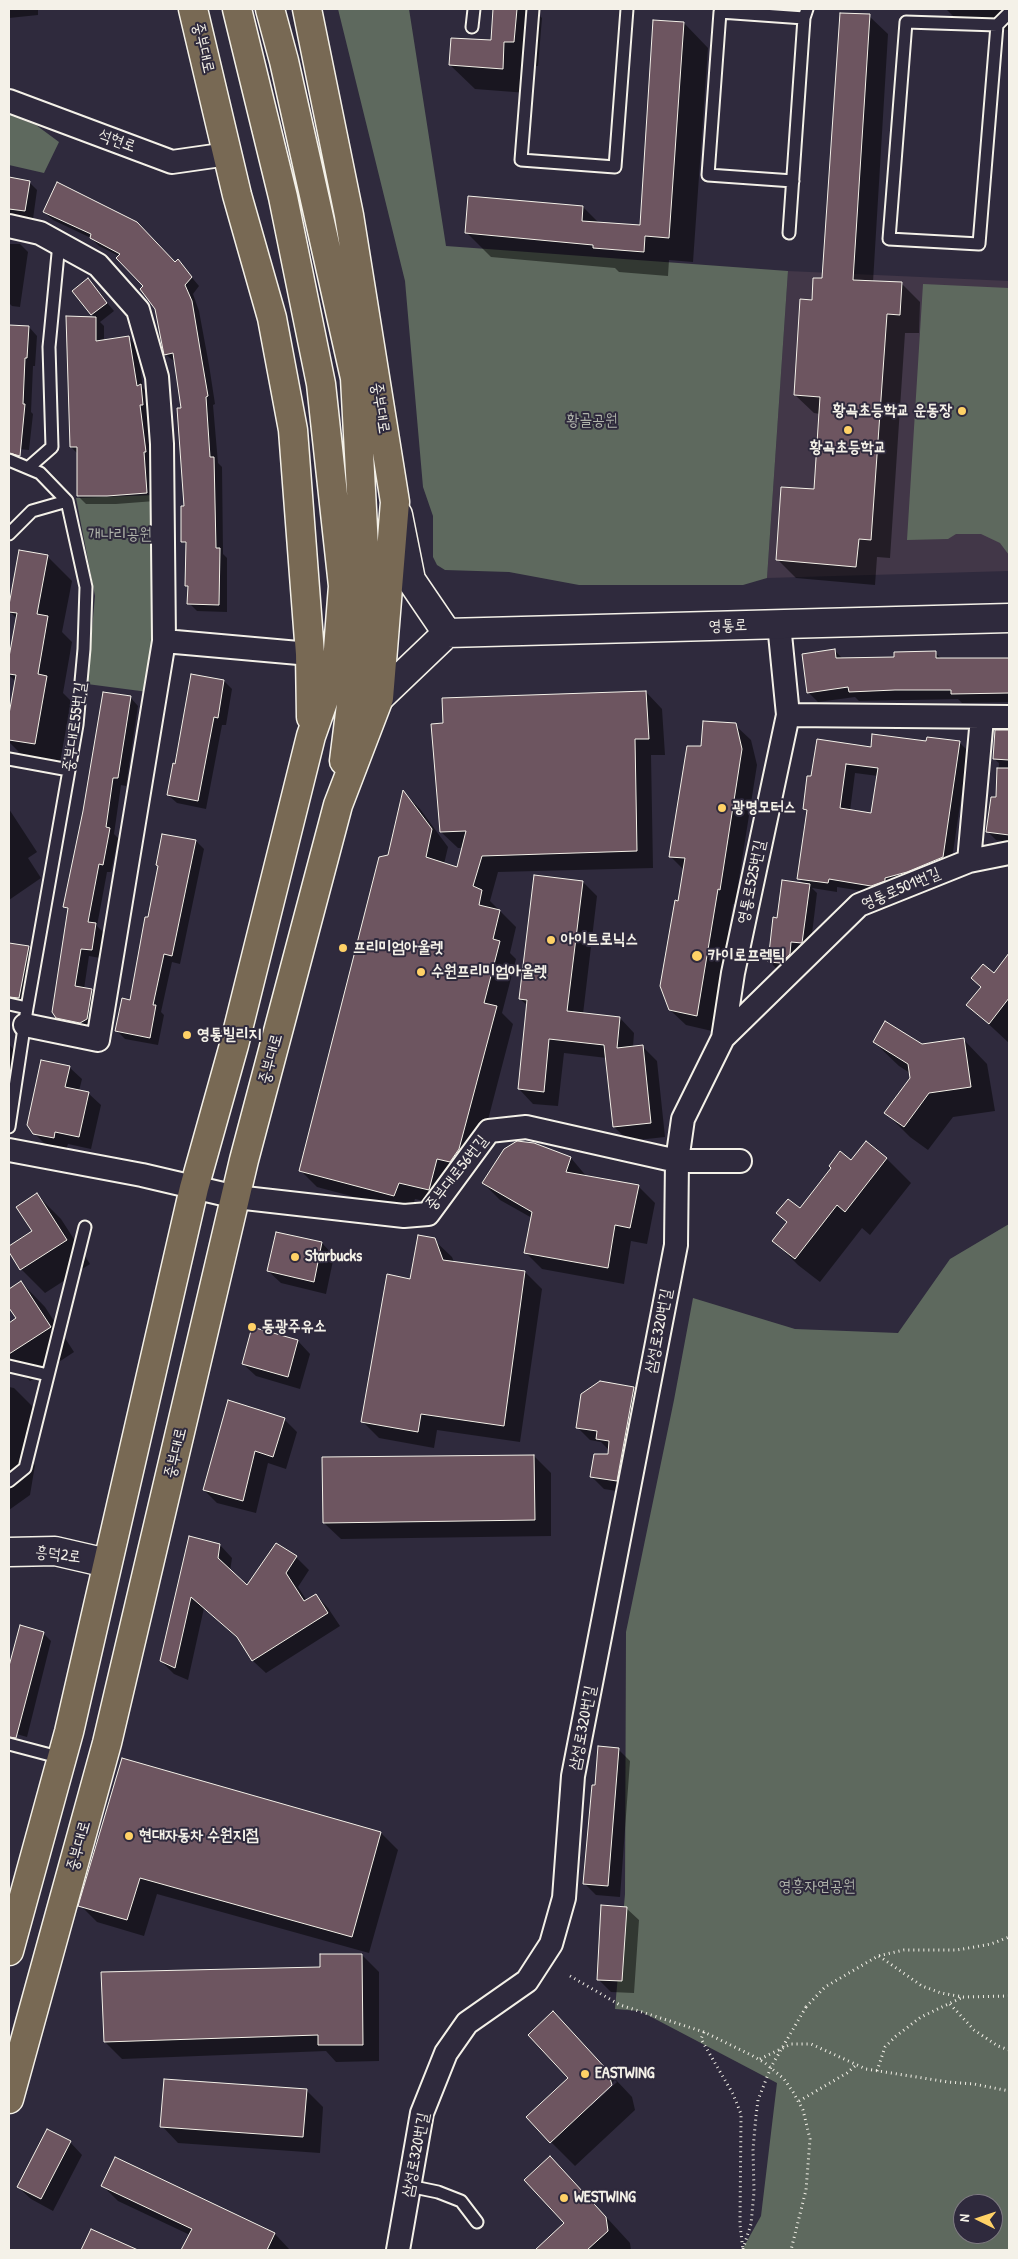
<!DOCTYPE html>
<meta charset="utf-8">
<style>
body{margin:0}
#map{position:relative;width:1018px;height:2259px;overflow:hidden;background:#2f2a3d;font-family:"Patrick Hand",sans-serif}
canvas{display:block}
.frame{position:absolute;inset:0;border:10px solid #f4f1e8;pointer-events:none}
.north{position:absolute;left:953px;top:2194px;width:50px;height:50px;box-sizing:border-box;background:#2f2a3d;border:1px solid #7e7a81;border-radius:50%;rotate:274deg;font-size:14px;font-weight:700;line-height:20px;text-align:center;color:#f4f1e8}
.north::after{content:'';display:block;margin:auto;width:18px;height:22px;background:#ffd166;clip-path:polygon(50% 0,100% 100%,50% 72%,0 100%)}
</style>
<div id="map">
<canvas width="1018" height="2259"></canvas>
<div class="frame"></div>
<div class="north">N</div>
</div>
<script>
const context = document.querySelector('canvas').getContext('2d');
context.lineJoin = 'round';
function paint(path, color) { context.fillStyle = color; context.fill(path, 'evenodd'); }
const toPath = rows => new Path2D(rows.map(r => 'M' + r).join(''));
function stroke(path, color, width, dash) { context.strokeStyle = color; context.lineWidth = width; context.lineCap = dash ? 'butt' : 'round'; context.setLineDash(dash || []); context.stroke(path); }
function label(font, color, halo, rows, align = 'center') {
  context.font = font + ' "Patrick Hand","Poor Story",sans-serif'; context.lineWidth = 4; context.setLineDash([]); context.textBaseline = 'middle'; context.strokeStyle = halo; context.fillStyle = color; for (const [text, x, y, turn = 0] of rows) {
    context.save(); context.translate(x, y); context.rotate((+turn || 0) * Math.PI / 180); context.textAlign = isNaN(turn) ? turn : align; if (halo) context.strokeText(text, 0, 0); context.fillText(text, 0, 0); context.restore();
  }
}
paint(toPath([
 [788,271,1009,281,1009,571,767,578]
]), '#423748');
paint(toPath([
 [338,9,409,9,446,246,788,271,767,578,743,585,579,585,509,572,445,570,437,565,433,557,433,516,423,487,405,281],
 [9,115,36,125,59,142,44,173,9,165],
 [923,284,1009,288,1009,555,1000,543,981,534,956,534,948,539,907,540],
 [155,495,158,641,148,692,87,684,95,596,76,498],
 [1009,1224,1009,2250,742,2250,761,2216,777,2083,640,2011,615,2009,625,1894,626,1632,674,1400,693,1298,795,1329,898,1333,950,1259],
 [963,2204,993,2204,993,2234,963,2234]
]), '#5e695e');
paint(toPath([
 [9,9,38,9,38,15,9,18],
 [494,9,533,9,542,18,538,66,528,65,527,93,475,89,450,65,492,41],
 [946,9,1009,9,1009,30,964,27],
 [869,16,888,34,873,282,901,283,920,302,919,333,905,333,890,558,877,557,875,585,796,578,777,559,815,490,820,414,814,413,795,395,813,301,823,280],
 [654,21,684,23,708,48,693,262,669,260,668,276,619,272,615,268,491,257,466,232,583,207,599,223,641,226],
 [9,179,29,182,37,190,33,219,9,215],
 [44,212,175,263,178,261,199,286,193,294,199,311,209,365,215,404,213,405,218,463,222,467,223,554,227,558,227,612,197,611,189,603,189,588,186,585,187,546,183,541,185,507,182,409,175,362,165,354,156,308,145,286,119,256,99,246,91,238,53,220],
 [9,244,20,244,28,252,20,307,12,306,9,303],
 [88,280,114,311,100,322,104,326,104,341,128,337,137,346,143,388,149,394,151,413,148,413,154,460,155,501,116,504,86,504,78,496,78,454,71,447,95,318,92,315],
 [9,326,29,327,37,336,35,366,33,366,31,412,33,414,29,450,9,448],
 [20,551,47,556,72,581,62,632,72,642,63,693,71,701,59,768,30,763,9,742,9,721,16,682,9,675,9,664,17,619,9,611],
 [835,651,843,659,895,658,935,653,942,659,1009,660,1009,702,962,703,958,699,859,701,855,697,818,702,808,692],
 [192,676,224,681,232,689,226,725,222,725,206,809,177,803,168,795],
 [646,692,662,709,665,755,651,755,653,868,498,872,490,901,516,927,510,953,516,959,502,1013,513,1024,476,1166,446,1206,415,1199,411,1212,317,1187,300,1170,389,856,404,793,420,809,448,847,444,864,458,868,463,848,458,848,441,832],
 [130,697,138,706,126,786,121,785,114,834,118,838,111,872,107,872,97,926,104,933,100,958,89,956,84,989,92,990,100,999,95,1027,65,1026,57,1017,68,910,64,906],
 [735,725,751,740,757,765,735,904,733,904,712,1031,686,1025,670,1010,679,902,684,870,670,856,702,748],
 [996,731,1009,731,1009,842,996,840,988,832,997,799,999,763,994,759],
 [959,742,968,751,951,866,881,894,837,887,837,892,812,888,817,893,810,950,778,970,769,961,779,919,804,884,798,878,808,813,804,809,812,777,872,748],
 [855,773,878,776,872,814,850,811],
 [9,809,37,852,28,858,41,878,9,900],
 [196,841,204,849,180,964,172,962,161,1012,164,1015,158,1045,125,1039,117,1031,131,1001,149,919],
 [583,882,597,896,583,1014,620,1018,634,1033,633,1047,642,1046,657,1061,665,1137,629,1141,614,1127,607,1058,564,1053,558,1106,533,1104,519,1089,528,1006,520,999],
 [9,944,28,947,41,960,33,1001,9,997],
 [1009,955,1009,1043,968,1005],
 [963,1039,987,1064,995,1111,953,1117,928,1150,910,1137,885,1112,911,1078,910,1073,899,1066,874,1042,922,1046],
 [9,1044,26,1066,9,1079],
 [69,1067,82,1079,79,1091,88,1093,101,1105,91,1149,68,1144,66,1150,47,1146,34,1133],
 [866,1143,887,1159,911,1183,870,1235,862,1228,820,1282,798,1265,774,1241,788,1223,778,1213,800,1209,851,1162],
 [534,1144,571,1158,587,1177,638,1186,655,1203,647,1244,631,1241,624,1284,542,1269,525,1252,532,1218,500,1200,483,1183],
 [37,1195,61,1219,90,1264,45,1293,21,1269,9,1249,9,1247,33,1231],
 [434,1240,452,1257,454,1262,525,1272,542,1289,520,1442,437,1430,434,1448,379,1438,363,1422,411,1280],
 [322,1243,334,1256,326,1294,281,1283,268,1271],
 [21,1282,45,1307,74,1352,30,1381,9,1360,9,1324,17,1319,9,1306,9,1290],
 [253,1329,298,1341,310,1354,300,1389,256,1376,243,1364],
 [9,1387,14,1388,38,1412,30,1460,35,1465,30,1495,9,1510],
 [633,1388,646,1401,629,1493,604,1489,591,1476,609,1455,610,1451,601,1442,590,1440,577,1427],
 [284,1419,297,1432,286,1469,268,1463,256,1513,217,1503,204,1490],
 [534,1456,551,1473,551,1536,341,1539,324,1523],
 [190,1538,220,1545,232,1558,230,1571,247,1587,296,1557,309,1570,298,1587,307,1601,316,1595,328,1608,340,1626,266,1673,253,1661,240,1640,204,1608,188,1680,174,1674,161,1661],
 [20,1627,43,1633,51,1641,27,1737,9,1732,9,1668],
 [618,1749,630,1761,620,1897,596,1895,584,1883,597,1786],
 [123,1760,381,1833,398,1850,369,1953,157,1894,144,1936,97,1922,80,1905],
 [626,1908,639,1920,634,1993,611,1992,598,1979],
 [362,1955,379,1972,379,2061,336,2062,326,2051,122,2059,105,2042],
 [553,2013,632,2097,635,2110,575,2166,551,2142,569,2078],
 [615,2080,617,2082,591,2106,591,2103],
 [306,2090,323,2107,320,2153,178,2143,162,2126],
 [70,2142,82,2155,53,2211,31,2199,18,2187],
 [116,2158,275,2234,290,2250,183,2250,190,2235,118,2201,103,2186],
 [574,2182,630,2243,631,2250,537,2250,566,2223],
 [92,2231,135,2250,83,2250]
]), '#0007');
const building = toPath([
 [493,9,517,9,514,42,504,42,503,69,449,65,451,38,491,40,493,9],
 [840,13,870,14,853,280,902,282,900,315,887,314,871,540,859,539,856,567,776,560,781,487,814,489,820,397,794,395,800,299,812,300,813,278,822,278,840,13],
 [653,20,684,22,669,238,645,236,644,252,593,248,593,245,465,233,468,196,583,206,582,221,640,225,653,20],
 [9,177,30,181,25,211,9,209,9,177],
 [57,182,137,222,175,262,178,259,192,277,185,285,192,301,201,355,208,396,206,397,210,457,214,457,216,548,220,548,219,605,187,604,188,586,185,586,186,542,181,542,181,506,184,506,177,408,181,408,173,353,164,355,155,309,140,289,143,286,116,258,120,254,90,238,91,234,43,212,57,182],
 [88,278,107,303,91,315,72,291,88,278],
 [66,316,96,317,96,341,129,336,137,386,141,384,143,405,140,405,146,452,144,452,147,493,107,496,77,496,77,447,70,447,66,316],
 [9,325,29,326,27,358,25,358,23,404,25,404,20,456,9,453,9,325],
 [19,550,48,555,37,614,48,616,38,674,47,676,35,744,9,740,9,714,16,675,9,674,9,657,17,613,9,612,9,605,19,550],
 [835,649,836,658,894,657,894,652,936,651,936,658,1009,658,1009,693,951,694,951,690,895,690,849,692,848,687,807,693,802,654,835,649],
 [191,674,224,680,218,718,214,717,198,801,167,795,173,763,175,764,191,674],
 [646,691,649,739,635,739,637,851,482,856,473,886,482,890,479,905,500,910,493,939,500,941,484,1003,497,1006,459,1149,450,1162,437,1159,429,1190,399,1183,394,1196,299,1171,379,857,388,855,403,790,432,829,426,857,457,867,466,831,440,832,431,724,443,723,442,698,646,691],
 [103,692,131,696,118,778,113,778,106,827,110,828,103,865,99,864,88,922,96,923,92,950,81,949,75,986,92,989,87,1019,80,1023,56,1018,52,1012,68,908,63,907,83,811,103,692],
 [703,721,736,723,742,749,720,890,718,889,697,1016,669,1010,660,986,675,900,678,901,685,858,669,857,687,746,701,746,703,721],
 [995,730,1009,730,1009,760,993,759,995,730],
 [872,734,926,741,927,737,960,741,943,857,907,872,885,878,885,881,871,886,829,879,828,883,797,879,807,810,803,809,807,776,811,776,817,739,871,747,872,734],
 [846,764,878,768,871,813,840,808,846,764],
 [997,768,1009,768,1009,835,986,832,991,797,996,797,997,768],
 [162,834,196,840,172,956,164,954,153,1005,156,1005,150,1038,115,1031,122,998,130,1000,145,917,148,917,158,866,156,865,162,834],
 [534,875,583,881,567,1011,620,1017,617,1048,643,1045,651,1123,613,1127,604,1045,549,1039,544,1092,518,1089,527,1000,519,999,534,875],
 [782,880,810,884,802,943,791,942,790,954,781,963,768,962,773,917,777,918,782,880],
 [9,943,29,946,19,998,9,997,9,943],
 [1009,953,1009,998,989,1024,966,1005,981,987,971,978,983,964,994,973,1009,953],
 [885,1021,922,1044,964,1038,971,1087,929,1093,904,1127,884,1113,910,1078,908,1064,873,1042,885,1021],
 [41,1060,70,1066,65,1087,89,1092,79,1137,55,1132,54,1138,33,1134,27,1125,41,1060],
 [517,1141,534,1143,571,1157,566,1172,639,1185,630,1228,615,1225,608,1268,524,1253,532,1212,482,1183,504,1149,517,1141],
 [866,1141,887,1158,845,1212,837,1205,795,1259,772,1241,787,1222,776,1213,788,1199,800,1208,831,1168,829,1166,840,1151,851,1160,866,1141],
 [37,1193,67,1240,20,1270,9,1252,9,1246,32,1231,16,1207,37,1193],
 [276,1232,322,1242,314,1282,267,1271,276,1232],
 [418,1235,435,1238,443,1260,525,1271,504,1426,421,1414,418,1432,361,1422,387,1274,410,1279,418,1235],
 [21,1281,51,1327,9,1354,9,1323,16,1318,9,1308,9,1289,21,1281],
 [252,1327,298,1340,288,1377,242,1364,252,1327],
 [600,1381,634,1387,617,1481,590,1477,594,1454,608,1454,609,1441,596,1439,597,1431,576,1428,581,1394,600,1381],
 [228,1400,285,1418,273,1457,255,1451,243,1501,203,1490,228,1400],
 [534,1455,535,1520,323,1523,322,1457,534,1455],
 [189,1536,220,1544,218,1558,247,1585,276,1543,297,1556,286,1573,304,1601,316,1594,328,1613,252,1661,237,1637,191,1597,175,1668,160,1661,189,1536],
 [20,1625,44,1632,16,1738,9,1737,9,1666,20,1625],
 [598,1746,619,1748,608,1886,583,1884,592,1785,595,1785,598,1746],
 [122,1758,381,1832,352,1937,140,1878,127,1920,78,1906,122,1758],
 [601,1905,627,1907,622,1981,597,1980,601,1905],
 [320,1954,362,1954,363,2045,318,2045,318,2035,104,2042,101,1972,320,1967,320,1954],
 [553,2011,608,2071,612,2085,550,2143,526,2117,568,2078,528,2035,553,2011],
 [164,2079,307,2089,303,2137,160,2127,164,2079],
 [47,2129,71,2141,41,2199,17,2187,47,2129],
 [550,2156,606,2217,608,2231,587,2250,535,2250,564,2223,524,2180,550,2156],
 [115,2157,275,2233,267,2250,181,2250,192,2229,101,2186,115,2157],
 [91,2229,138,2250,81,2250,91,2229]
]);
paint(building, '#6d5560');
stroke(building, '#f4f1e8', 1);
const lane = toPath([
 [533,9,521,160,615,167,627,9],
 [997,25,906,22,889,239,979,244,997,25,1009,13],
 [472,27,474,9],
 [793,181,708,175,720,12,804,18],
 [789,233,804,18,807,9],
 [9,460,40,473,67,501,86,587,84,649,77,725,27,1008,9,1127],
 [28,468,52,447,49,347,59,243],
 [9,534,32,511,67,501],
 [9,759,69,770],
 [9,1004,27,1008],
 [9,1366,48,1375],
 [9,1481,25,1468,85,1227],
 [9,1744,62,1758],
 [409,2186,438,2192,461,2201,477,2222]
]);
const street = toPath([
 [9,101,172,162,228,154],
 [9,226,40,233,98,265,138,310,157,377,162,444,164,641,98,1040,25,1025],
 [164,641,310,654],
 [788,715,1009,717],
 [969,861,982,718],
 [723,1038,859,905,969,861,1009,853],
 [9,1150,142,1175,236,1197,404,1216,428,1214,489,1131,526,1127,677,1161,740,1161],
 [398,2250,422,2113,446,2053,467,2023,527,1981,551,1944,564,1898,573,1776,676,1245,677,1161,683,1119,723,1038,733,973,788,715,779,624]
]);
const secondary = toPath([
 [398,515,411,580,447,633],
 [379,698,447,633,1009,618],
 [9,1552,55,1551,107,1563]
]);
const primary = toPath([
 [193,9,237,195,272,318,293,430,310,654,311,717],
 [270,9,284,61,355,378,366,585,344,761],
 [9,1951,69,1732,194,1188,234,1045,311,736,337,662,343,586,321,384,283,197,237,9],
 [9,2099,107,1743,244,1160,338,805,379,698,395,502,349,215,307,9]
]);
stroke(lane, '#f4f1e8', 15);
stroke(street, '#f4f1e8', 26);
stroke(secondary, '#f4f1e8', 31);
stroke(primary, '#f4f1e8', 31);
stroke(toPath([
 [879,1956,922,1986,941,1993,963,1997,1009,1996],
 [570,1976,620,2005,704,2032,751,2055,765,2063,784,2079,793,2092,803,2110,810,2139,806,2190,791,2250],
 [950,2004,974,2030,998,2046,1009,2050],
 [806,2007,825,1987,878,1956,904,1950,957,1950,991,1944,1009,1937],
 [704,2032,701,2039,733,2094,741,2114,740,2225,743,2250],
 [760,2059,791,2044,811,2044,866,2069,948,2082,974,2084,1009,2091],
 [877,2071,885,2047,896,2036,921,2017,963,1997],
 [799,2101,847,2073,855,2066],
 [743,2249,751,2224,754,2192,753,2149,756,2116]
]), '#f4f1e8', 3, [1, 4]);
stroke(lane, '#2f2a3d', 11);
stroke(street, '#2f2a3d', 22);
stroke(secondary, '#2f2a3d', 28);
stroke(primary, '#786954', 28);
stroke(toPath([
 [756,2116,758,2100,771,2067,806,2007]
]), '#f4f1e8', 3, [1, 4]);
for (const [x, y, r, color] of [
 [962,411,5,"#ffd166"],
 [848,430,5,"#ffd166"],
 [722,808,5,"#ffd166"],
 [551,940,5,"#ffd166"],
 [343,948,5,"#ffd166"],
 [697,956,6,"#ffd166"],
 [421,972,5,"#ffd166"],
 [187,1035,5,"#ffd166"],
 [295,1257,5,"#ffd166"],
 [252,1327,5,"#ffd166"],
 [129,1836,5,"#ffd166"],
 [585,2074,5,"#ffd166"],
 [564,2198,5,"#ffd166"]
]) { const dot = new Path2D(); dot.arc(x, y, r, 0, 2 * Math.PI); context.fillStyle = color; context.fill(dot); stroke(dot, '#2f2a3d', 2); }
label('16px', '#f4f1e8', '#2f2a3d', [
 ["중부대로",203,48,77],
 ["석현로",117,141,20],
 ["중부대로",380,408,81],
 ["영통로",728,626,-2],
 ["중부대로55번길",75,727,-82],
 ["영통로525번길",752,882,-78],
 ["영통로501번길",901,889,-23],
 ["중부대로",271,1059,-75],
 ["중부대로56번길",457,1173,-52],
 ["삼성로320번길",659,1331,-79],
 ["중부대로",176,1453,-77],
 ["흥덕2로",58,1555,7],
 ["삼성로320번길",583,1728,-79],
 ["중부대로",79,1846,-75],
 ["삼성로320번길",416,2155,-79]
]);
label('bold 16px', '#f4f1e8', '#2f2a3d', [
 ["황곡초등학교 운동장",952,411,"right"],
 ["황곡초등학교",848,448,"center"],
 ["광명모터스",732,808],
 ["아이트로닉스",561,940],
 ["프리미엄아울렛",353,948],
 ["카이로프렉틱",708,956],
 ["수원프리미엄아울렛",431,972],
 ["영통빌리지",197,1035],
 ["Starbucks",305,1257],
 ["동광주유소",262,1327],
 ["현대자동차 수원지점",139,1836],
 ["EASTWING",595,2074],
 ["WESTWING",574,2198]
], 'left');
label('16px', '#b0b4aa', '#2f2a3d', [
 ["황골공원",592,421],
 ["개나리공원",120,535],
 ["영흥자연공원",817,1887]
]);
</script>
